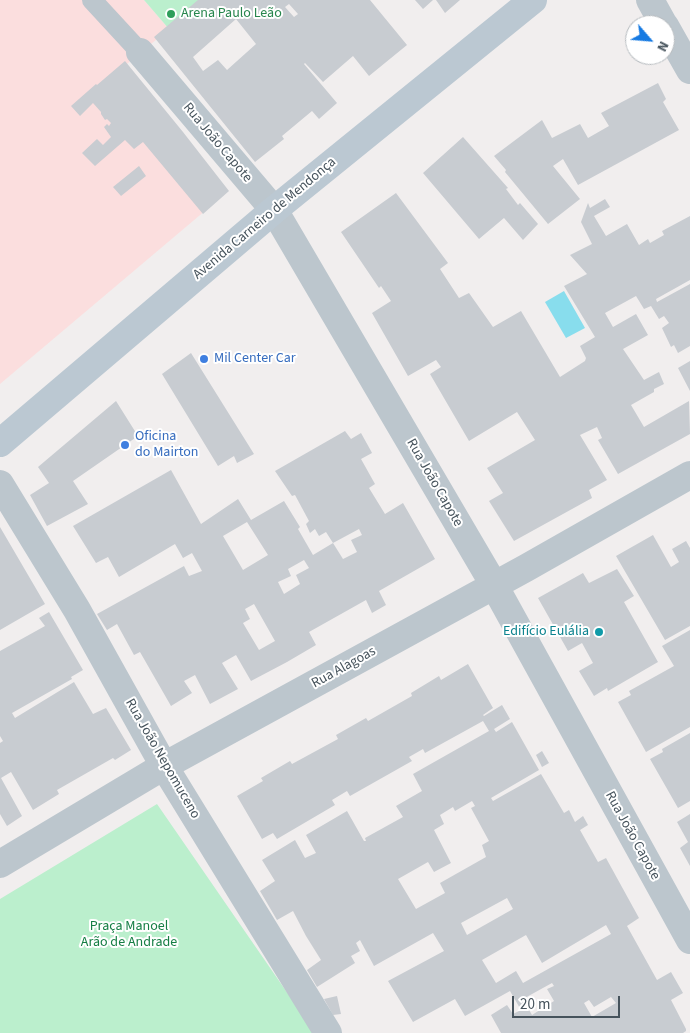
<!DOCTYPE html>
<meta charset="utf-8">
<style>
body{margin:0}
#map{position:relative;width:690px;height:1033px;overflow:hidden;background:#f1eeee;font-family:"Source Sans 3",sans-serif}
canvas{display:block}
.north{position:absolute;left:625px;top:15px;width:50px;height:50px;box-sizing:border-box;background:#fff;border:1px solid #b5babe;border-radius:50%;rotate:117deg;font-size:14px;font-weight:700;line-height:20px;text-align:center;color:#46535c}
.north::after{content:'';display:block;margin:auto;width:18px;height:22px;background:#167ae2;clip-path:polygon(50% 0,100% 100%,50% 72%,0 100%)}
.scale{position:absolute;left:512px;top:996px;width:108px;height:22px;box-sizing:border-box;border:2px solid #46535c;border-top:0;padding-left:6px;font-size:15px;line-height:18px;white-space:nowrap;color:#46535c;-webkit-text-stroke:4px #fff;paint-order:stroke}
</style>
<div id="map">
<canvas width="690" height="1033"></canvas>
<div class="north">N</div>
<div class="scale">20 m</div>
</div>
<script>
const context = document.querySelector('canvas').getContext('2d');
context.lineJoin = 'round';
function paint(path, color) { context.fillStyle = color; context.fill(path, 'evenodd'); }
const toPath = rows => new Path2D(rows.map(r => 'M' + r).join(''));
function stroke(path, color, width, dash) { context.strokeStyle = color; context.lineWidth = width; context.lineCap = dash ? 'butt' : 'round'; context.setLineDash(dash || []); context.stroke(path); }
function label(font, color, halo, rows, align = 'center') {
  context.font = font + ' "Source Sans 3",sans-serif'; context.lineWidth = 4; context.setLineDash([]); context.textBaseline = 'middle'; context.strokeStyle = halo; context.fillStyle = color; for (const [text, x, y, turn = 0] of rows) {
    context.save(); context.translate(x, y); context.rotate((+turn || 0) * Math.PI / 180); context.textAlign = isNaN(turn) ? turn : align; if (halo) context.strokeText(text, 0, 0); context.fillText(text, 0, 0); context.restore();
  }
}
paint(toPath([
 [0,0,144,0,169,29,103,84,206,210,0,384]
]), '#fbdede');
paint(toPath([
 [144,0,202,0,169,29],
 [157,804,315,1033,0,1033,0,899]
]), '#bbefcd');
paint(toPath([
 [564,291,585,328,566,338,545,302]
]), '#88dded');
paint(toPath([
 [198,0,370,0,407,45,369,76,353,56,323,82,305,63,304,64,337,103,319,119,312,111,282,136,284,139,255,162,154,37],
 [289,4,298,14,294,17,285,7],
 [236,19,256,44,227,70,218,60,203,71,193,57],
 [415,0,433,0,423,9],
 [436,0,460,0,445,13],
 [125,61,183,132,229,191,203,214,143,142,134,149,125,140,95,166,82,153,97,139,103,145,111,137,104,127,107,124,109,126,111,123,107,119,105,120,101,114,101,112,93,103,80,116,71,106,96,84,97,85],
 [658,83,666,99,663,102,679,130,578,185,563,159,553,166,580,199,548,224,505,172,506,170,494,156,542,120,552,138,580,124,588,138,609,126,601,113],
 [463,137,508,188,506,189,518,205,520,203,538,224,523,240,504,218,479,239,423,173],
 [139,166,146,176,121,196,113,187],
 [396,193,448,263,440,269,459,298,469,293,493,327,521,311,560,377,585,361,586,358,580,346,595,337,564,286,587,274,570,255,592,244,581,222,588,203,590,208,605,199,610,207,594,216,606,236,627,224,639,245,648,239,650,243,664,235,662,231,690,216,690,280,656,299,657,302,690,284,690,346,678,353,674,345,671,347,662,328,669,323,664,316,659,319,651,306,644,309,636,296,605,313,613,327,636,314,648,335,623,349,644,380,659,372,664,384,654,389,654,392,631,405,644,427,689,401,690,434,618,474,598,440,602,438,597,427,580,435,607,480,589,490,592,498,514,541,489,501,503,493,487,468,535,440,517,412,469,441,430,374,441,367,436,360,408,376,372,313,391,301,381,286,379,288,341,232],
 [191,353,254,454,237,463,234,456,218,466,162,374],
 [690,361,690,391,678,368],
 [116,401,138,436,73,481,88,504,47,526,30,495,49,483,38,467],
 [345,431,351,439,361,433,371,451,372,453,361,459,375,484,369,488,385,514,403,503,435,559,379,591,386,605,372,613,366,600,309,632,316,645,287,662,251,681,236,655,222,663,238,689,210,704,195,675,184,681,192,693,171,706,140,652,134,655,117,624,107,630,97,614,184,566,189,576,202,571,192,553,183,558,175,544,119,577,108,557,96,563,73,526,171,470,201,524,238,499,251,520,284,501,300,527,298,529,313,555,333,543,326,532,319,536,315,529,310,533,306,524,309,521,295,495,292,496,275,471],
 [247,522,268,555,243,570,223,536],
 [359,529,362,535,351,540,357,552,343,559,333,543],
 [304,560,309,568,296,575,300,584,284,594,278,582,291,576,288,569],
 [254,604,275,641,259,650,243,623,250,619,245,609],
 [0,527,45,604,0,630],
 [653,535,671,567,679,562,672,549,686,541,690,548,690,626,665,640,616,556],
 [617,569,634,596,624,602,658,662,608,691,607,688,594,696,579,671,593,663,582,643,568,651,538,598,583,573,589,583],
 [49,612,83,670,71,677,72,679,12,713,15,718,74,682,93,714,106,708,131,750,115,760,113,758,57,790,59,794,33,810,11,772,1,778,22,816,7,826,0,814,0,743,3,741,0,736,0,651,45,626,39,618],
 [690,630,690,727,646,752,618,702,631,695,629,691,674,666,662,646],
 [468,664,493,708,483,715,484,716,502,705,510,719,494,729,496,732,512,722,539,770,491,798,493,801,541,774,564,813,569,810,575,822,583,816,588,825,580,830,598,862,606,858,639,918,627,926,657,980,671,972,683,993,671,1000,686,1029,686,1031,683,1033,501,1033,491,1015,507,1005,513,1014,521,1010,510,991,465,1016,455,999,413,1022,388,981,444,951,433,933,374,966,360,940,356,943,360,951,351,956,355,963,317,987,307,970,321,960,306,936,293,911,277,920,260,891,275,881,262,860,295,840,305,858,316,853,306,835,347,811,364,841,366,841,365,838,403,817,396,806,422,791,413,774,489,731,483,721,425,753,423,749,409,757,412,761,350,796,347,791,332,800,335,805,277,839,273,833,262,839,237,796,263,781,261,778,290,761,292,764,338,739,336,735,366,718,368,721,412,696,411,693,439,676,441,680],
 [472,801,475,806,471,808,489,841,482,845,486,857,440,883,445,893,416,909,398,879,428,862,434,872,451,863,434,830,444,824,440,815,453,807,455,811],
 [507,898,513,909,467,935,461,923],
 [606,925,611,934,523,983,516,971,496,983,482,960,526,935,542,963],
 [552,983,554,986,547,989,554,1001,532,1015,523,999],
 [611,997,616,1003,592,1017,584,1003,589,1000,594,1007],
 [690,733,690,801,678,808,650,759,663,752,662,749],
 [542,751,549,763,542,767,536,755],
 [690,814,690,866,680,848,688,842,677,822],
 [337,996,341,1014,333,1015,324,999]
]), '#c8ccd1');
stroke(toPath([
 [92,0,140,52]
]), '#bcc6cd', 20);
stroke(toPath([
 [650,0,664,25],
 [665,26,690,70],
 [140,52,274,210,494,585,690,940],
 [0,484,77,610,164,766,328,1033],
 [0,864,164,766,526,568,690,475]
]), '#bcc6cd', 28);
stroke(toPath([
 [0,443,274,210,533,0]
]), '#bbc8d2', 28);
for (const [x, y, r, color] of [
 [171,14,5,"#2e9e5b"],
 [204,359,5,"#3f7fe0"],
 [125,445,5,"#3f7fe0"],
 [599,632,5,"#0f9aa8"]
]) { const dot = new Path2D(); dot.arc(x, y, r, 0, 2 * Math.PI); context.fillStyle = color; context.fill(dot); stroke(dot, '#fff', 2); }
label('14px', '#27864d', '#fff', [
 ["Arena Paulo Leão",181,14]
], 'left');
label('14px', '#46535c', '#fff', [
 ["Rua João Capote",217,143,50],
 ["Avenida Carneiro de Mendonça",265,219,-40],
 ["Rua João Capote",434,483,60],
 ["Rua Alagoas",344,668,-29],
 ["Rua João Nepomuceno",162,759,60],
 ["Rua João Capote",632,836,61]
]);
label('14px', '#366cbe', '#fff', [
 ["Mil Center Car",214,359],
 ["Oficina",135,437],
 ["do Mairton",135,453]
], 'left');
label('14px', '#0d838f', '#fff', [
 ["Edifício Eulália",589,632]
], 'right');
label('14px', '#157e44', '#fff', [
 ["Praça Manoel",129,927],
 ["Arão de Andrade",129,943]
]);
</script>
